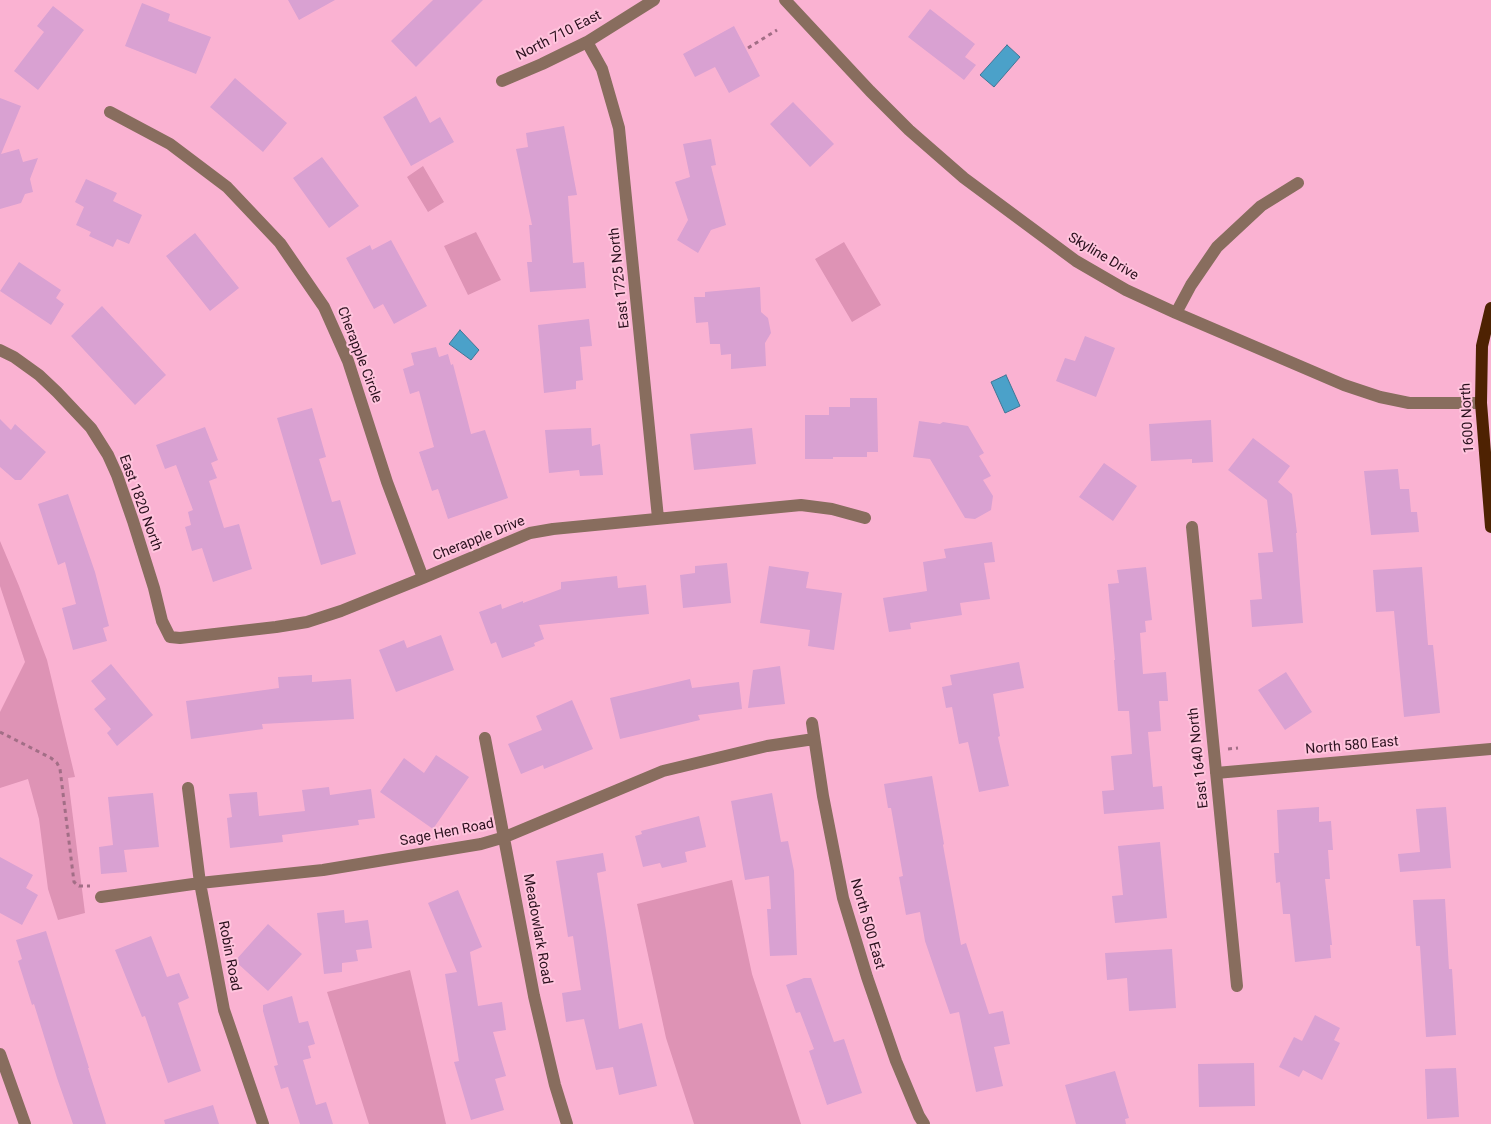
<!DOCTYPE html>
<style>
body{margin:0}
canvas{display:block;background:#fab2d2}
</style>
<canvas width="1491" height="1124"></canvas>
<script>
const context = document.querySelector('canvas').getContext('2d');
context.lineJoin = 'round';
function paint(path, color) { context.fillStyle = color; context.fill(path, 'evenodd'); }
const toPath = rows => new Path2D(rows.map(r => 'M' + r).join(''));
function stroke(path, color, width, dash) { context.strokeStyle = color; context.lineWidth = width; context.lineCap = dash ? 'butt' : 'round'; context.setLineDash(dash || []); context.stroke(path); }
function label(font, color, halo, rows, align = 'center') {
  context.font = font + ' Roboto,sans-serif'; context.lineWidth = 4; context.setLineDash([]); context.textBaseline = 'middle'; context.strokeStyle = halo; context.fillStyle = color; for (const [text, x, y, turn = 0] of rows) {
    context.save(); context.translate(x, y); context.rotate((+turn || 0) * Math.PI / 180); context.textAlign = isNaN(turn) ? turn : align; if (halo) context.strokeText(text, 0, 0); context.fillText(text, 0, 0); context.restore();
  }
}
paint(toPath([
 [423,166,444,202,428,212,407,177],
 [476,232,501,280,468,295,444,246],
 [844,242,881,305,852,322,815,259],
 [0,541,19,586,47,660,75,777,68,778,85,913,58,920,48,889,39,819,28,779,0,788,0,712,25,662,0,586],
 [732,880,752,974,801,1124,694,1124,666,1038,637,904],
 [410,970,446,1124,369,1124,327,992]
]), '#de93b5');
const water = toPath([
 [1007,45,1020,57,994,87,980,75,1007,45],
 [460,330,479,350,471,360,449,344,460,330],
 [1006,375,1020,406,1005,413,991,382,1006,375]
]);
paint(water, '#4ba1c9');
stroke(water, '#417595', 1);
paint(toPath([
 [288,0,335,0,299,20],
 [433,0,483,0,416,67,391,41],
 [142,3,170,14,168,21,211,37,196,74,125,46],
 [53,6,84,30,38,90,14,71,44,32,37,26],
 [930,9,975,44,965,57,976,65,964,80,908,37],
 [734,26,760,76,729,93,715,67,695,77,683,54],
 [235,78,287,123,263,152,210,107],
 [416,96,430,123,440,117,454,142,411,166,383,117],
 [0,98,21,106,1,154,19,149,23,162,38,158,30,179,33,192,25,194,21,203,0,209],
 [793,102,834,144,810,167,770,124],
 [564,126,577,195,568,196,573,263,584,262,586,288,530,292,527,262,532,262,529,225,532,225,516,149,528,147,526,133],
 [711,139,716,165,711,166,726,225,711,230,698,253,677,240,688,220,675,182,690,177,683,144],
 [322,157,359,206,329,228,293,178],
 [86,179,117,193,113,201,142,215,129,244,117,239,113,247,89,236,91,232,76,225,84,207,75,202],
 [195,233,239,288,210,311,166,256],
 [391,240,427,306,394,324,383,304,374,309,346,258,370,245,372,250],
 [19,262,61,290,56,298,64,304,51,325,0,291],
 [760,287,761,312,768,318,771,333,765,343,766,366,731,369,731,354,721,355,720,344,710,344,708,322,696,323,694,297,705,297,705,292],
 [102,306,166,375,135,405,71,336],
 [589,319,592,346,580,347,583,380,576,381,576,389,544,393,538,325],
 [1085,336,1115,348,1096,397,1056,381,1065,358,1075,361],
 [436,347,439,357,448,354,451,365,453,364,471,434,485,430,508,498,448,519,438,489,432,491,419,452,434,447,419,391,410,394,403,369,414,365,411,353],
 [850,398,877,398,878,452,867,452,867,457,833,457,833,459,805,459,805,415,829,415,829,407,850,407],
 [312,408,326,457,319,459,332,502,340,500,356,554,321,565,277,418],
 [0,419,11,430,15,424,46,452,21,480,15,480,0,467],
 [1211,420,1213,462,1192,463,1192,459,1151,461,1149,424],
 [919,421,940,424,943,422,968,426,984,453,979,456,991,476,983,480,993,496,991,510,975,519,965,518,930,459,913,457],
 [205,427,218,460,211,463,217,478,209,481,224,528,239,524,252,569,213,582,202,548,192,551,185,527,191,525,188,512,193,510,176,465,165,469,156,445],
 [591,428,592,446,600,444,603,475,580,476,579,470,549,473,545,430],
 [752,428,756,464,694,470,690,434],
 [1253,438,1290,466,1278,482,1292,494,1297,533,1296,533,1303,623,1252,627,1250,600,1262,599,1258,553,1273,552,1267,500,1228,470],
 [1104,463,1137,486,1113,521,1079,497],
 [1398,469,1400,489,1409,489,1411,512,1417,512,1419,532,1371,535,1364,471],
 [68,494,95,572,109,626,103,628,107,641,73,650,62,608,76,604,65,562,58,565,38,504],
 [992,542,995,562,984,563,990,599,960,603,962,615,910,623,911,629,889,632,883,598,927,591,923,562,946,558,944,549],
 [727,563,731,603,683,608,680,575,695,573,695,566],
 [769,566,809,572,806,588,842,593,834,650,808,646,810,630,760,623],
 [1146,567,1152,620,1145,621,1146,632,1140,633,1143,674,1166,672,1168,701,1159,701,1161,731,1148,732,1153,787,1162,786,1164,809,1104,814,1102,791,1114,790,1111,756,1132,754,1129,711,1118,711,1114,660,1115,660,1108,584,1119,583,1117,570],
 [1422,567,1428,645,1433,645,1440,713,1404,717,1394,611,1376,612,1373,570],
 [617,576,618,588,646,585,649,614,539,625,544,639,534,643,535,646,502,658,496,642,491,644,479,612,501,604,502,609,523,601,523,603,561,589,561,582],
 [441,635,454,670,396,692,379,650,404,640,407,648],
 [1019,662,1024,688,993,694,1000,736,998,737,1009,786,979,792,968,742,959,744,952,707,946,708,942,687,952,685,950,675],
 [111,664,153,715,117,746,107,733,111,729,94,709,106,699,91,681],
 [780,666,785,704,748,708,753,670],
 [1286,672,1312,712,1285,730,1258,690],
 [312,675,312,682,351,679,354,719,262,724,263,729,191,739,186,701,279,688,278,677],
 [690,679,692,688,739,682,742,709,698,715,700,720,620,739,610,698],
 [572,700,593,749,544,769,543,765,521,774,508,744,542,730,536,716],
 [436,755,469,777,433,829,380,792,404,758,424,773],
 [932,776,944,844,943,845,961,945,966,943,989,1014,1003,1011,1010,1044,994,1047,1003,1086,976,1092,959,1012,950,1014,925,941,920,912,906,915,899,877,903,876,891,808,888,808,884,784],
 [329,787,330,795,371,789,375,818,358,820,359,825,282,835,283,842,230,848,227,818,232,817,229,794,257,792,259,816,305,811,302,790],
 [153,793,159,847,124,850,127,872,101,874,99,847,113,845,108,797],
 [772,793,781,842,788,841,794,871,797,955,770,956,767,909,771,909,769,876,745,880,731,801],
 [1319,807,1319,822,1331,821,1333,850,1328,850,1330,879,1325,879,1332,945,1330,945,1331,958,1295,962,1290,914,1283,914,1280,882,1276,883,1274,853,1279,853,1277,810],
 [1446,807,1451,868,1400,872,1398,854,1420,852,1416,809],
 [699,816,706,847,685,852,687,862,662,868,660,863,643,867,635,836,642,834,641,831],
 [1160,842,1167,918,1115,923,1112,896,1123,895,1118,846],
 [603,853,606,871,597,873,606,931,619,1029,642,1023,657,1086,619,1095,613,1067,596,1070,584,1019,566,1022,562,993,581,990,573,936,568,937,556,861],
 [0,857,33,875,26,888,38,895,22,925,0,913],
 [458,890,482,947,470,952,478,1006,502,1002,506,1030,493,1032,506,1076,495,1079,504,1110,471,1120,454,1062,459,1061,445,974,457,972,428,903],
 [1445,899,1449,969,1452,969,1456,1035,1426,1037,1420,946,1416,946,1413,900],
 [344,910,345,923,368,920,372,948,356,950,358,961,342,963,342,972,324,974,317,913],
 [268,924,302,954,268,991,235,961],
 [46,931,89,1068,88,1068,106,1124,73,1124,57,1078,34,1004,32,1005,18,961,22,959,16,940],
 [151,936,167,977,179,973,189,998,178,1003,201,1071,168,1083,145,1016,142,1017,115,950],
 [1172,949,1176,1008,1129,1011,1127,978,1107,980,1105,953],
 [804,978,811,978,834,1042,844,1039,862,1093,827,1105,809,1051,814,1049,800,1012,796,1013,786,985],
 [292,996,299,1023,308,1021,315,1044,308,1046,311,1058,303,1060,316,1105,326,1102,333,1124,300,1124,288,1087,281,1089,274,1066,278,1065,263,1011,263,1005],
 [1315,1015,1340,1028,1334,1040,1340,1043,1322,1080,1303,1070,1299,1077,1279,1067,1294,1037,1302,1041],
 [1254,1063,1255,1106,1199,1107,1198,1064],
 [1456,1068,1459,1117,1427,1119,1425,1069],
 [1115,1071,1129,1118,1125,1119,1126,1124,1076,1124,1065,1085],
 [213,1105,219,1124,165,1124,164,1120]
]), '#d9a1d2');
stroke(toPath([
 [748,48,777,30],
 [0,732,51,758,57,763,60,769,74,882,79,886,90,886],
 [1228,749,1238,748]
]), '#a26e86', 3, [4, 4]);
stroke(toPath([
 [785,0,870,91,909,130,964,178,1076,261,1126,290,1176,313,1344,385,1380,397,1409,403,1481,403],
 [587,42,602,69,619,128,658,518],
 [502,81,542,64,587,42,654,0],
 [110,112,170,144,227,187,280,243,324,307,348,361,387,482,423,578],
 [1176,313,1191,285,1217,247,1261,206,1298,183],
 [0,350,14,357,39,375,57,392,91,428,108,455,117,475,133,521,154,588,162,621,170,637,180,638,276,627,307,622,341,611,423,578,530,533,553,529,801,505,832,509,865,518],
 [1192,527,1237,986],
 [812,723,823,796,843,898,867,977,896,1061,919,1116,924,1124],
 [485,738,534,996,555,1085,567,1124],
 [1216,773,1491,749],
 [188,788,200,883,224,1010,263,1124],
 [101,897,200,883,323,870,481,844,505,837,663,771,767,746,814,739],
 [0,1054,25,1124]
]), '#886d5e', 12);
stroke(toPath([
 [1491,308,1482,346,1481,403,1491,527]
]), '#4e2202', 12);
label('14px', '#290f1c', '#ffc4dd', [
 ["North 710 East",559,36,-27],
 ["Skyline Drive",1103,257,31],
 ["East 1725 North",620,278,-96],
 ["Cherapple Circle",359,355,69],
 ["1600 North",1468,418,-93],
 ["East 1820 North",140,503,70],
 ["Cherapple Drive",479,539,-22],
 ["North 580 East",1352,746,-5],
 ["East 1640 North",1199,758,-96],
 ["Sage Hen Road",447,833,-11],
 ["North 500 East",867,924,74],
 ["Meadowlark Road",537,929,80],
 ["Robin Road",229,956,79]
]);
</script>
